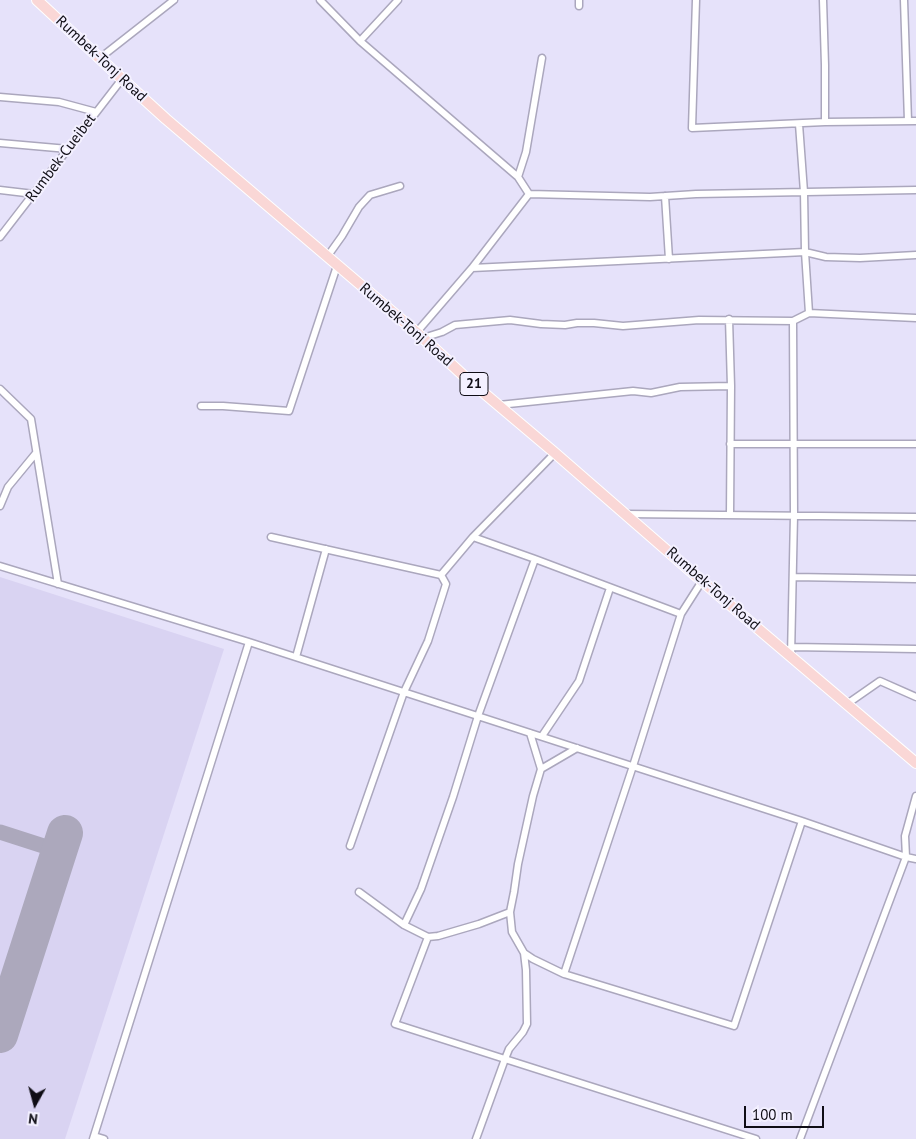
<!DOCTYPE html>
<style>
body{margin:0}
#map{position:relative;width:916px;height:1139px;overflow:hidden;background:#e6e2fa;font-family:"PT Sans",sans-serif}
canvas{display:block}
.north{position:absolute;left:10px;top:1079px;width:50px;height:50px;-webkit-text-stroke:4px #f3f0ff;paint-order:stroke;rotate:187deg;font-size:14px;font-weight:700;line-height:20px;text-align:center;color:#0f0d15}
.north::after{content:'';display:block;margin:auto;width:18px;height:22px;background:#0f0d15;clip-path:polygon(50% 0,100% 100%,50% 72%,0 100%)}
.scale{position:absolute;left:744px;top:1106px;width:80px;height:22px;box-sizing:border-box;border:2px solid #0f0d15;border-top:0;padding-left:6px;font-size:15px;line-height:18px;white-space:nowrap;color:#0f0d15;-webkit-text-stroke:4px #f3f0ff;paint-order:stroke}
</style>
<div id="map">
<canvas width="916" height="1139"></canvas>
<div class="north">N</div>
<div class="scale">100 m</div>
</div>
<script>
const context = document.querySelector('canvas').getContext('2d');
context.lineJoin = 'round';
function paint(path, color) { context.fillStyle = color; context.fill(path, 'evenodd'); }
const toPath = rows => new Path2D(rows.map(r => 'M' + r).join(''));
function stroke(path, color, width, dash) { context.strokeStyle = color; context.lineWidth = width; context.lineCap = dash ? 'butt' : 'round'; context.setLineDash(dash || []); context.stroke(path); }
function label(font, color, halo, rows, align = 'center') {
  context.font = font + ' "PT Sans",sans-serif'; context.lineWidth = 4; context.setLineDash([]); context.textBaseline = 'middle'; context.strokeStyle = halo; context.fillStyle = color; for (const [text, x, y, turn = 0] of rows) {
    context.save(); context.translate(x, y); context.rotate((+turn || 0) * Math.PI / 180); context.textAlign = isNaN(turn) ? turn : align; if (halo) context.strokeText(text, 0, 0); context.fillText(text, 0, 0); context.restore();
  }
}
paint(toPath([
 [0,577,224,649,65,1139,0,1139]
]), '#d9d3f2');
stroke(toPath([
 [0,832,59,851]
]), '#aca8bc', 15);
stroke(toPath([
 [0,1035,65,833]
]), '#aca8bc', 36);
const minor = toPath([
 [320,0,360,41,518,177,529,194,650,197,696,194,916,190],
 [579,0,579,6],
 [696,0,692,128,825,122,916,121],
 [823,0,825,65,825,122],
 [904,0,908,121],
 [360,41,398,0],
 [100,58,174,0],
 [0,97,59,102,96,112],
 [799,124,804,192,805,252,809,313],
 [0,143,68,149],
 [518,177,526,152,542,58],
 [0,190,34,194],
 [665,196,669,259],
 [0,237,122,79],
 [327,257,342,236,359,207,370,195,400,186],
 [472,268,529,194],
 [416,333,472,268,805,252,826,257,860,258,916,255],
 [423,338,442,332,455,325,510,320,541,324,565,325,577,323,594,323,623,326,699,320,793,321,809,313,916,318],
 [0,389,31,419,58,584],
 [499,405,633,391,651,393,680,387,731,386,729,319],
 [201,406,223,406,289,411,337,266],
 [730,444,916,444],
 [0,506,8,487,36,453],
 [626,514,916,517],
 [730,515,731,386],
 [271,537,441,575,473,537,555,453],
 [473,537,535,559,681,614],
 [0,566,249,642,802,821,906,857,916,859],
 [793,577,916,579],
 [702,581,681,614,633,766,564,974,734,1026,802,821],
 [791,647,916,649],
 [791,656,794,515,793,321],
 [296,657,326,549],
 [847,704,880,681,916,697],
 [530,733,541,769],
 [542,736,579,681,610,588],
 [350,846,404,692,428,641,446,584,441,575],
 [359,892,404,925,428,937,395,1024,756,1139],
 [510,912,514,892,518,864,533,796,541,769,577,748],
 [404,925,421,889,453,797,478,716,535,559],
 [428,937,438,936,479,924,510,912,512,932,524,953,533,959,564,974],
 [94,1136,104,1139],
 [93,1139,249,642],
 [476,1139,505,1059,509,1049,523,1032,527,1024,526,970,524,953],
 [800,1139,906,857,905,836,916,796]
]);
const primary = toPath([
 [37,0,122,79,166,119,423,338,465,377,555,453,702,581,916,763]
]);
stroke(minor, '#aba7bd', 9);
stroke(primary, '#fff', 12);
stroke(minor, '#fff', 6);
stroke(primary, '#fad7d6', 10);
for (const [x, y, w] of [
 [474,384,28]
]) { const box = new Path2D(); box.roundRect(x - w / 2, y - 11.5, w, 23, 4); context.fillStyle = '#f3f0ff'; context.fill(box); stroke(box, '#0f0d15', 1); }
label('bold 14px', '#0f0d15', null, [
 ["21",474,384]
]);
label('15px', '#0f0d15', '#f3f0ff', [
 ["Rumbek-Tonj Road",101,59,43],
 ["Rumbek-Cueibet",61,158,-53],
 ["Rumbek-Tonj Road",406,325,41],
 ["Rumbek-Tonj Road",713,589,41]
]);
</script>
